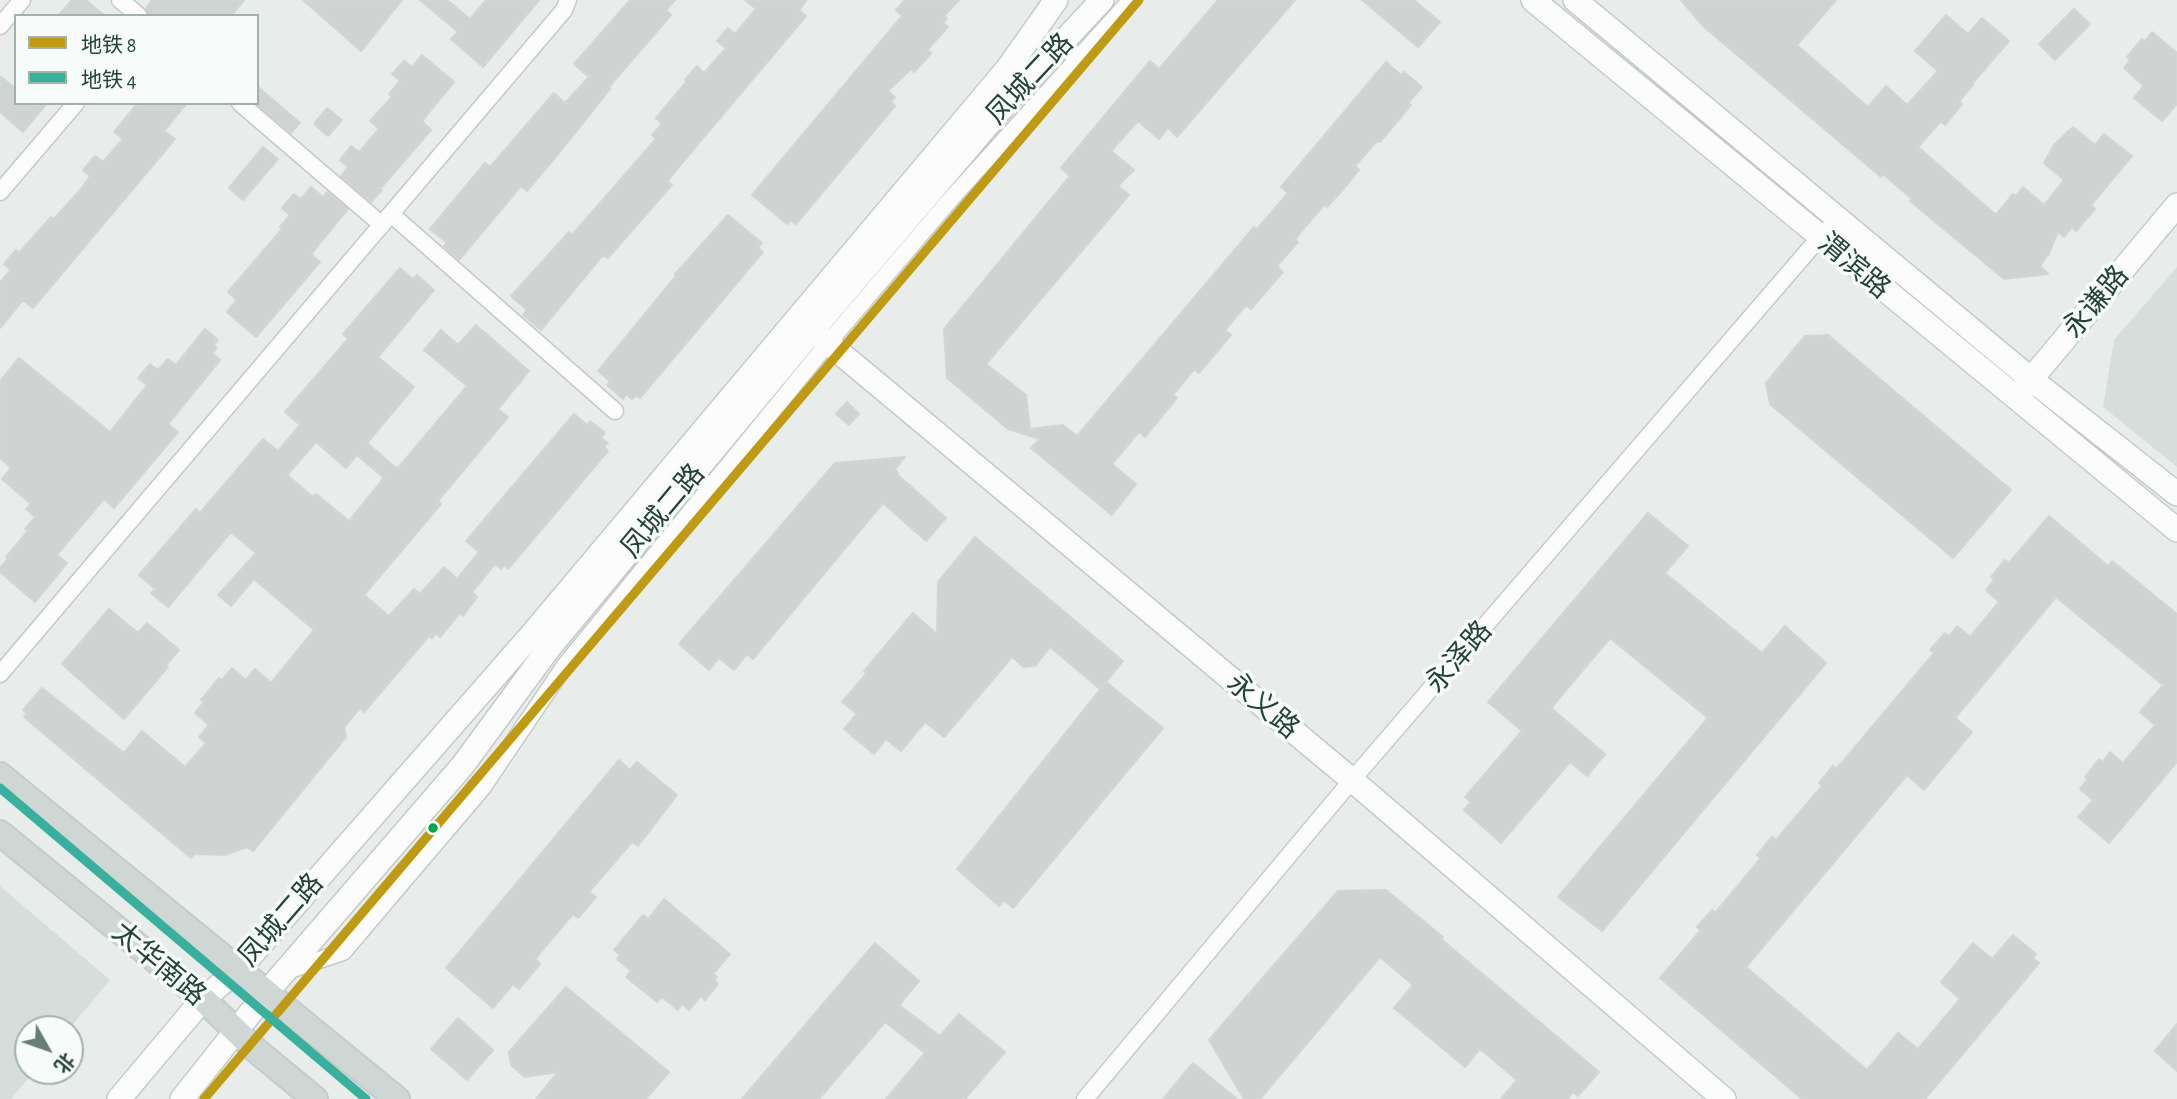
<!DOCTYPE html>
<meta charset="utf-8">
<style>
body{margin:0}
#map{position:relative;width:2177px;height:1099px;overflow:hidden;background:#e8edeb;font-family:"Alegreya Sans","Noto Sans SC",sans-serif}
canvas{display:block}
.legend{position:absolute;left:14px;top:14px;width:245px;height:91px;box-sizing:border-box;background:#f7fbf9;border:2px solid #a3b1ad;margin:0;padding:9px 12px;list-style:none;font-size:21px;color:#24423a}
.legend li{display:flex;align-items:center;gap:14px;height:35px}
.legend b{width:35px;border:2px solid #a3b1ad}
.north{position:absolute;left:14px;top:1015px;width:70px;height:70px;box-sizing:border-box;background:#f7fbf9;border:2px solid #a3b1ad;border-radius:50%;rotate:130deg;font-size:19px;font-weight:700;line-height:28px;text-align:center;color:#24423a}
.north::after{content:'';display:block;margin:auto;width:24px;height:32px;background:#697e78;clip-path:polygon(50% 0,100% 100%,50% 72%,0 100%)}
</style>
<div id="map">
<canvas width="2177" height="1099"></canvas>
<ul class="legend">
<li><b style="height:9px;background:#bf9b14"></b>地铁 8</li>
<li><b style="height:9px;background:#39b09e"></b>地铁 4</li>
</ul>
<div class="north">北</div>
</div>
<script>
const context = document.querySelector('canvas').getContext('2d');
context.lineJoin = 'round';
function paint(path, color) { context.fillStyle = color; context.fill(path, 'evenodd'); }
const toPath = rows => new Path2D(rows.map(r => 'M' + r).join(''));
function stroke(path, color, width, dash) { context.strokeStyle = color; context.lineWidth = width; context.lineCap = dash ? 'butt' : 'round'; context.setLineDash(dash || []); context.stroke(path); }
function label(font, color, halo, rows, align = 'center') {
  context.font = font + ' "Alegreya Sans","Noto Sans SC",sans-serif'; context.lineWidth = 7; context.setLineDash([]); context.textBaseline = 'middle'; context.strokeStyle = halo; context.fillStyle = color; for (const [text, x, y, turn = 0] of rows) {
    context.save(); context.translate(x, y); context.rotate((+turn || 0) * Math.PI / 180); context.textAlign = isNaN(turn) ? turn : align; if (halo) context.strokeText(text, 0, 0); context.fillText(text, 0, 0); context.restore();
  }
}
paint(toPath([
 [2177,267,2177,467,2103,407,2114,340],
 [0,886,110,980,69,1029,28,1029,28,1071,35,1071,11,1099,0,1099]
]), '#d6dedb');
const building = toPath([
 [72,0,86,0,105,16,58,16,72,0],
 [152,0,244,0,231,16,149,16,146,8,152,0],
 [303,0,402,0,361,51,303,0],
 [420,0,447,0,470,19,486,0,539,0,483,67,451,39,458,32,420,0],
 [630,0,675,0,666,10,671,15,609,87,610,89,564,147,527,191,521,186,459,260,444,246,447,243,430,229,485,163,490,167,554,93,565,103,589,77,574,64,630,0],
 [745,0,807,0,799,10,806,16,667,181,672,185,608,258,603,255,541,330,523,315,527,310,511,296,569,232,572,235,656,139,652,135,662,124,656,118,687,81,685,80,697,66,704,73,726,48,717,41,728,28,735,34,756,9,745,0],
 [905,0,959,0,944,16,947,18,943,23,948,27,927,50,931,53,928,57,914,72,911,69,888,91,895,97,891,102,895,106,796,224,791,220,787,224,752,195,902,16,896,10,905,0],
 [1218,0,1295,0,1177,137,1168,128,1159,139,1138,121,1111,151,1134,170,1118,186,1129,195,986,364,1026,395,1030,429,1063,425,1077,436,1254,227,1257,229,1288,193,1281,187,1386,62,1401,75,1404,72,1422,87,1408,103,1411,105,1380,142,1378,140,1355,166,1359,170,1347,185,1327,207,1324,205,1295,239,1298,242,1277,266,1283,272,1251,309,1246,305,1225,330,1231,335,1199,373,1194,369,1173,395,1177,398,1145,437,1139,432,1112,464,1136,484,1112,515,1031,448,1040,439,1008,429,947,378,944,329,1070,176,1061,168,1150,61,1159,69,1218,0],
 [1362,0,1414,0,1440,22,1418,47,1362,0],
 [1681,0,1836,0,1797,45,1868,107,1886,86,1907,105,1938,71,1915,51,1946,15,1968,34,1982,18,2009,41,1972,84,1973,85,1959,101,1962,104,1945,125,1941,121,1918,147,1996,215,2013,194,2016,196,2023,187,2044,205,2064,180,2044,163,2054,145,2073,127,2095,145,2104,134,2132,156,2091,205,2095,209,2076,231,2072,227,2064,237,2058,232,2048,255,2040,266,2048,274,2004,279,1910,201,1912,199,1883,174,1881,177,1703,26,1681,0],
 [2074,9,2090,24,2055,60,2039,44,2074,9],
 [2152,32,2177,53,2177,104,2162,121,2134,98,2144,86,2124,68,2130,60,2127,57,2142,39,2145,41,2152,32],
 [422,55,454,82,422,121,431,130,380,189,382,190,371,202,341,176,348,167,340,160,351,146,359,152,379,129,370,121,392,97,389,94,400,81,392,74,404,61,412,67,422,55],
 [0,76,16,89,16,103,47,103,23,132,0,112,0,76],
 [257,86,300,123,291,133,257,104,257,86],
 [138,103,187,103,164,131,175,139,33,308,23,300,0,328,0,282,11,270,4,264,16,250,19,253,51,217,54,219,81,189,90,176,83,170,95,156,103,162,123,139,114,132,138,103],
 [327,108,342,120,328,136,314,124,327,108],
 [263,147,278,159,243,200,229,188,263,147],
 [311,187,323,197,327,192,348,209,311,254,320,262,256,337,227,312,237,300,228,292,282,229,280,227,290,215,282,208,294,194,301,199,311,187],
 [728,215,762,243,758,248,763,252,640,398,636,395,632,399,626,394,623,399,607,385,610,381,598,371,676,276,675,274,728,215],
 [400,268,413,279,417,275,434,290,378,357,414,387,367,443,395,467,398,468,467,386,424,350,441,330,458,345,476,325,529,371,498,409,508,417,438,501,441,504,364,595,389,616,414,589,420,594,444,567,457,579,479,552,466,541,574,414,587,425,590,421,605,433,601,438,608,443,604,447,608,451,508,569,504,565,501,569,495,564,472,592,477,597,463,616,460,613,440,637,436,633,432,638,429,636,364,712,360,708,344,727,346,737,253,851,247,847,225,855,194,854,191,858,24,717,27,713,23,710,42,688,124,753,142,731,185,767,206,743,199,737,209,725,195,713,204,702,201,700,219,678,222,680,232,668,246,680,255,669,271,683,314,630,254,579,231,606,218,595,256,553,231,532,168,607,151,593,155,589,139,575,196,509,200,513,263,439,278,451,300,425,285,412,348,339,343,334,400,268],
 [316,442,346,468,357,455,384,478,349,521,316,494,313,497,287,475,316,442],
 [205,329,218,340,214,345,217,348,212,353,220,360,168,424,178,432,114,508,104,499,70,539,57,555,67,563,35,602,0,572,0,568,8,559,6,557,28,531,25,529,35,517,26,509,31,504,2,479,11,468,0,458,0,381,19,358,110,432,147,385,138,378,150,364,158,370,168,359,176,365,205,329],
 [1828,335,2011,490,1953,558,1770,404,1766,383,1805,336,1828,335],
 [847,402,859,414,849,425,836,414,847,402],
 [905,457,895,469,898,473,897,474,946,518,926,541,883,503,753,659,747,654,734,670,719,658,709,670,679,644,835,463,905,457],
 [1648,513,1688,546,1665,573,1762,653,1785,626,1826,663,1602,931,1558,897,1708,718,1610,638,1551,708,1605,754,1587,776,1570,762,1501,843,1464,810,1471,802,1465,797,1522,731,1488,702,1648,513],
 [2049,516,2108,566,2112,561,2177,614,2177,762,2109,843,2078,817,2093,800,2080,789,2088,779,2085,777,2099,759,2103,762,2110,752,2123,763,2155,725,2140,712,2163,685,2056,597,1955,718,1972,732,1924,790,1907,775,1746,967,1867,1070,1898,1033,1918,1049,1960,999,1941,982,1973,943,1992,959,2013,935,2036,954,2033,958,2039,963,1925,1099,1802,1099,1660,978,1701,930,1697,927,1712,910,1715,913,1761,858,1757,855,1772,837,1776,840,1822,786,1819,783,1833,766,1836,769,1845,759,1934,653,1930,650,1945,633,1949,636,1957,626,1970,637,1999,602,1986,590,1994,580,1991,577,2005,560,2009,563,2049,516],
 [975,537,1123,661,1100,689,1050,647,1035,666,1024,667,1012,657,944,737,925,722,901,751,886,739,874,754,844,729,857,714,842,702,866,674,864,671,913,613,937,634,938,582,975,537],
 [109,609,138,633,147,623,179,650,166,665,168,667,124,719,62,664,109,609],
 [1106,682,1163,728,1013,908,1004,900,999,906,957,869,1106,682],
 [619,760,630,770,637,762,677,795,638,846,632,842,589,892,596,897,578,918,573,914,535,959,540,964,519,989,513,984,493,1008,446,968,619,760],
 [1386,890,1443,937,1441,939,1599,1072,1578,1096,1573,1092,1568,1099,1501,1099,1517,1080,1480,1049,1465,1067,1394,1008,1413,985,1380,957,1260,1099,1244,1099,1209,1040,1338,891,1386,890],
 [664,899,730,954,713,974,717,977,714,980,718,984,705,1000,701,996,689,1010,682,1004,678,1010,662,997,657,1002,626,977,631,971,617,959,620,955,614,950,643,915,648,919,664,899],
 [875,943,919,981,899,1005,940,1036,959,1014,1005,1052,965,1099,886,1099,925,1053,885,1022,819,1099,742,1099,875,943],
 [566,987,669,1072,646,1099,536,1099,558,1072,525,1077,511,1065,509,1052,566,987],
 [458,1018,493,1050,467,1080,431,1049,458,1018],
 [2177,1024,2177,1071,2155,1051,2177,1024],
 [1193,1063,1237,1099,1163,1099,1193,1063]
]);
paint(building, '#cfd4d2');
stroke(building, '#d1d6d4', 2);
const street = toPath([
 [120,0,139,16],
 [0,26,22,0],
 [240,103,382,225],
 [0,192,76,103],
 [391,214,615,411],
 [0,674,564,10,568,0],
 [287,971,343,952,483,787,566,664,828,343,949,201,1131,0],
 [1085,1099,1352,780,1826,230]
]);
const secondary = toPath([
 [1533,0,2177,530],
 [1575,0,2032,380,2177,494],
 [803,322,1352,780,1724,1099],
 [2022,390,2177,205],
 [119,1099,203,999,239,969,533,633,1008,68,1056,0],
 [182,1099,267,992,463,765,549,648,813,330,1007,102,1102,0]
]);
const primary = toPath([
 [0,775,397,1099],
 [0,833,203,999,258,1052,315,1099]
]);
stroke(street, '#c5cac8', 19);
stroke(secondary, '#c3cbc8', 26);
stroke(primary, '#c3ccc9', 28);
stroke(street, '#fcfcfc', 16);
stroke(secondary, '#fcfcfc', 23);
stroke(primary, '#cfd7d5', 24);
stroke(toPath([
 [204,1099,1139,0]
]), '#bf9b14', 9);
stroke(toPath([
 [0,788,366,1099]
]), '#39b09e', 9);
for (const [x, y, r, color] of [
 [433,828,6,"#00a651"]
]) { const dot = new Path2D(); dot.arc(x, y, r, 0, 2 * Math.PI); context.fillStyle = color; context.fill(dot); stroke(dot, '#f7fbf9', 2.5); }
label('28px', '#24423a', '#f7fbf9', [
 ["凤城二路",1030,79,-47],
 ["渭滨路",1854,266,40],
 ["永谦路",2096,302,-50],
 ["凤城二路",663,511,-50],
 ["永泽路",1459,657,-49],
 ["永义路",1263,706,40],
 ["凤城二路",281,920,-49],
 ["太华南路",159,964,40]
]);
</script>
